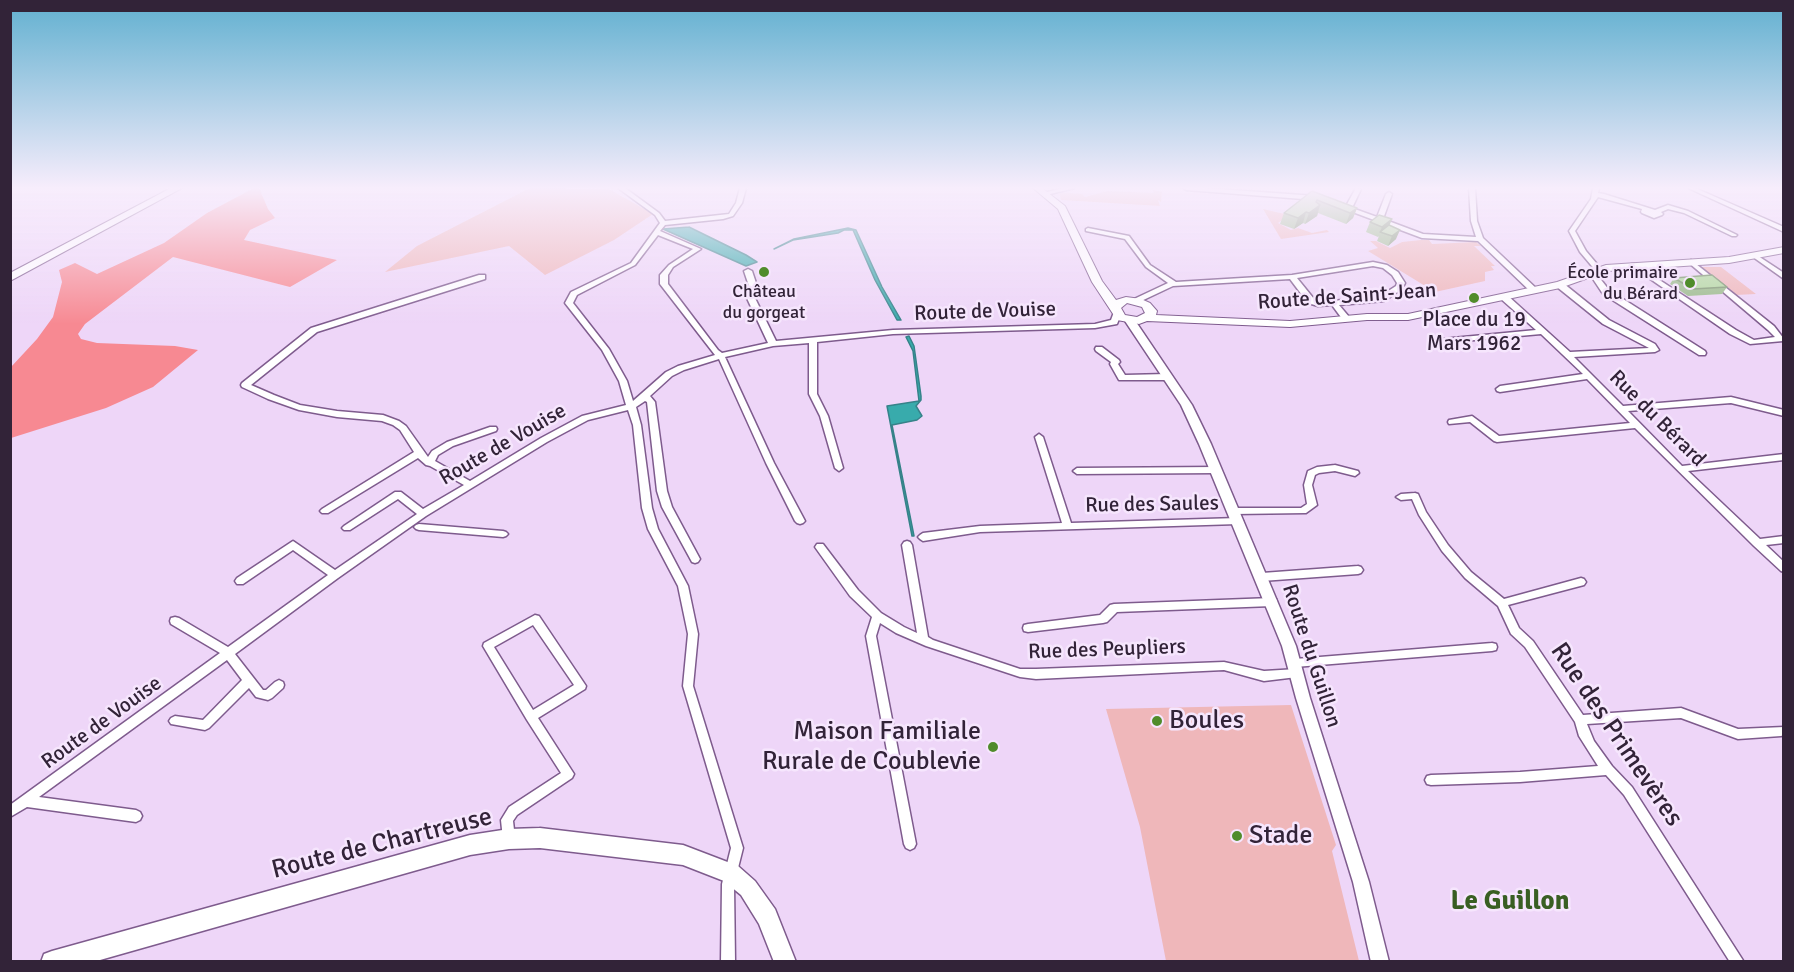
<!DOCTYPE html>
<meta charset="utf-8">
<style>
body{margin:0}
#map{position:relative;width:1794px;height:972px;overflow:hidden;background:#eed6f8;font-family:Signika,sans-serif}
canvas{display:block}
.frame{position:absolute;inset:0;border:12px solid #322338;pointer-events:none}
</style>
<div id="map">
<canvas width="1794" height="972"></canvas>
<div class="frame"></div>
</div>
<script>
const context = document.querySelector('canvas').getContext('2d');
context.lineJoin = 'round';
function paint(path, color) { context.fillStyle = color; context.fill(path, 'evenodd'); }
const toPath = rows => new Path2D(rows.map(r => 'M' + r).join(''));
function stroke(path, color, width, dash) { context.strokeStyle = color; context.lineWidth = width; context.lineCap = dash ? 'butt' : 'round'; context.setLineDash(dash || []); context.stroke(path); }
function label(font, color, halo, rows, align = 'center') {
  context.font = font + ' Signika,sans-serif'; context.lineWidth = 5; context.setLineDash([]); context.textBaseline = 'middle'; context.strokeStyle = halo; context.fillStyle = color; for (const [text, x, y, turn = 0] of rows) {
    context.save(); context.translate(x, y); context.rotate((+turn || 0) * Math.PI / 180); context.textAlign = isNaN(turn) ? turn : align; if (halo) context.strokeText(text, 0, 0); context.fillText(text, 0, 0); context.restore();
  }
}
paint(toPath([
 [530,188,609,189,653,214,614,240,545,275,509,246,385,272,417,246],
 [1153,190,1162,192,1161,202,1158,200,1160,206,1061,200,1059,192,1082,194,1085,197,1107,191,1154,193],
 [1263,209,1289,215,1278,223,1291,230,1298,228,1312,233,1327,230,1329,232,1281,239],
 [1421,240,1429,240,1432,244,1476,242,1481,246,1474,246,1495,266,1491,266,1494,270,1485,272,1485,281,1435,292,1368,251,1378,248,1370,241,1376,241,1390,248,1402,242],
 [1701,267,1721,267,1756,294,1735,295],
 [1291,705,1336,845,1332,851,1359,961,1166,961,1140,827,1106,709]
]), '#efb7ba');
paint(toPath([
 [254,188,259,188,268,209,275,218,250,230,244,240,337,260,290,287,173,257,85,324,78,334,81,339,97,343,175,346,198,350,153,387,106,408,11,438,11,367,37,339,53,317,62,282,59,270,75,263,97,274,164,243,207,213]
]), '#f78992');
const water = toPath([
 [689,227,746,255,757,262,746,266,663,229,689,227],
 [848,228,856,230,882,287,901,320,897,320,875,280,853,230,844,230,838,233,793,240,774,249,794,239,848,228],
 [909,336,914,346,921,396,921,400,916,406,922,416,917,420,892,425,914,536,912,536,887,406,919,401,913,351,906,337,909,336]
]);
paint(water, '#38abac');
stroke(water, '#368289', 1.5);
const minor = toPath([
 [618,188,625,188,659,213,665,221,729,214,736,203,740,188,746,188,742,203,733,216,723,219,665,225,660,231,701,249,673,267,668,275,668,284,718,350,722,353,768,343,745,294,749,286,744,271,748,269,752,271,757,286,753,294,776,341,893,330,1095,324,1111,320,1114,312,1120,312,1121,314,1117,324,1095,328,893,334,817,342,817,394,828,416,843,468,839,471,835,468,820,416,809,394,809,343,773,346,725,357,774,463,805,521,803,523,800,524,797,523,795,521,766,463,719,359,684,370,672,376,650,396,655,402,667,491,672,507,700,559,698,562,695,563,692,562,662,507,657,491,647,402,645,401,636,407,641,425,652,508,658,529,688,586,698,634,693,686,743,848,734,884,735,962,721,962,722,884,731,848,683,686,688,634,678,586,648,529,642,508,633,425,628,410,588,420,547,442,426,516,338,578,235,654,263,690,266,690,275,682,279,680,283,682,284,685,283,688,272,698,268,700,256,697,249,688,209,728,205,730,171,724,169,721,171,718,175,716,203,720,242,680,227,660,39,797,136,810,140,812,142,816,140,820,136,822,27,807,10,817,10,805,220,653,171,624,170,621,171,618,175,617,179,618,228,647,328,575,293,550,243,584,237,584,235,581,237,578,293,541,335,570,417,514,398,499,350,530,344,530,342,528,344,526,395,492,401,492,423,509,464,485,430,466,426,465,418,458,328,513,322,513,320,511,322,509,414,452,400,430,393,425,382,421,337,417,299,410,268,399,242,387,241,385,242,383,311,328,479,275,485,275,485,279,317,332,251,385,274,395,300,405,337,411,383,415,399,421,406,426,428,457,432,451,447,442,490,427,496,427,497,429,496,431,453,446,438,455,435,461,470,481,541,438,582,416,626,405,619,381,602,350,565,303,571,292,631,263,660,223,655,215,618,188],
 [658,235,693,249,669,265,660,275,660,284,715,355,678,366,666,372,633,401,627,381,609,349,573,303,577,295,635,265,658,235],
 [1064,188,1075,188,1046,195,1043,193,1064,188],
 [1183,188,1205,188,1316,196,1319,198,1316,200,1186,190,1183,188],
 [1356,188,1361,189,1352,208,1377,217,1386,194,1389,192,1392,194,1383,219,1423,234,1476,237,1471,221,1469,188,1475,188,1477,221,1483,238,1538,290,1534,292,1531,292,1478,241,1422,238,1342,208,1342,206,1346,206,1356,188],
 [1593,188,1599,188,1598,193,1604,194,1655,210,1668,205,1688,211,1737,235,1736,236,1732,236,1684,213,1668,209,1661,212,1663,214,1662,215,1654,218,1642,213,1641,212,1642,209,1598,197,1575,231,1586,251,1602,270,1600,271,1596,271,1580,252,1569,231,1591,199,1593,188],
 [1688,188,1695,188,1784,227,1784,232,1688,188],
 [1088,228,1129,236,1150,265,1176,282,1292,275,1373,262,1387,265,1398,272,1405,283,1402,289,1384,301,1339,305,1350,318,1346,320,1343,320,1332,305,1318,306,1308,303,1290,279,1173,286,1137,303,1133,301,1134,299,1168,283,1146,267,1125,239,1086,231,1086,229,1088,228],
 [1373,266,1383,268,1392,275,1397,283,1396,286,1379,297,1319,302,1314,299,1297,278,1373,266],
 [1755,254,1784,273,1784,279,1753,257,1753,255,1755,254],
 [1691,260,1774,326,1784,339,1783,341,1750,344,1730,334,1630,265,1631,264,1635,264,1736,330,1754,340,1775,337,1768,330,1689,263,1688,262,1691,260],
 [1593,271,1595,272,1609,290,1705,351,1706,353,1705,355,1699,355,1603,294,1589,273,1593,271],
 [1557,283,1563,283,1609,320,1655,344,1659,350,1655,352,1574,357,1623,406,1731,397,1784,410,1784,416,1731,403,1628,411,1682,466,1784,454,1784,460,1688,471,1760,539,1784,536,1784,543,1766,545,1784,562,1784,572,1781,571,1754,546,1635,428,1497,442,1494,441,1470,422,1449,424,1448,422,1449,420,1472,416,1499,436,1630,423,1587,379,1500,392,1497,391,1496,389,1500,386,1583,374,1541,334,1442,343,1438,341,1442,339,1536,330,1501,299,1500,297,1504,295,1507,295,1570,352,1649,348,1603,324,1557,287,1557,283],
 [1096,347,1102,347,1119,360,1120,362,1118,364,1125,375,1167,374,1171,377,1167,380,1119,380,1110,364,1111,362,1096,351,1095,349,1096,347],
 [1039,434,1043,437,1071,523,1238,518,1241,519,1243,521,1241,523,1238,524,980,532,923,541,920,539,918,537,920,535,923,533,980,526,1062,523,1035,437,1039,434],
 [1335,465,1358,471,1359,473,1355,476,1335,471,1319,473,1315,475,1312,485,1317,505,1306,513,1234,514,1229,511,1234,508,1301,508,1307,504,1304,485,1308,471,1317,467,1335,465],
 [1217,467,1221,470,1217,473,1077,474,1073,471,1077,468,1217,467],
 [1415,493,1418,494,1426,512,1448,545,1471,572,1504,599,1581,578,1584,579,1586,582,1584,585,1508,605,1519,628,1533,641,1583,715,1681,708,1738,729,1784,727,1784,735,1781,736,1738,739,1681,718,1587,724,1594,741,1612,766,1632,787,1744,962,1730,962,1624,795,1606,775,1520,782,1431,785,1427,784,1425,780,1427,776,1431,775,1520,772,1598,766,1579,736,1575,722,1525,647,1511,634,1498,606,1465,578,1442,551,1419,515,1412,499,1401,500,1396,497,1401,494,1415,493],
 [419,524,503,531,506,532,508,534,506,536,503,537,419,530,416,529,414,527,416,525,419,524],
 [907,541,910,542,912,545,928,637,933,640,1020,669,1036,669,1224,662,1264,671,1297,669,1301,670,1302,673,1301,676,1297,677,1264,681,1224,670,1036,679,1020,677,926,646,896,633,880,623,876,636,916,844,914,848,910,850,906,848,904,844,866,636,872,617,850,596,815,547,817,544,823,544,858,590,881,613,904,627,917,633,902,545,904,542,907,541],
 [1358,566,1361,567,1363,570,1361,573,1358,574,1262,581,1259,580,1257,577,1259,574,1262,573,1358,566],
 [1272,598,1276,599,1277,602,1276,605,1272,606,1117,612,1107,622,1103,623,1028,632,1024,631,1023,628,1024,625,1028,624,1100,615,1110,605,1114,604,1272,598],
 [535,615,539,616,586,686,585,689,538,718,574,774,572,778,517,815,513,821,515,839,513,843,509,845,505,843,503,839,501,820,509,807,561,773,527,720,483,646,484,643,535,615],
 [533,625,574,685,533,710,494,647,533,625],
 [1492,643,1496,644,1497,647,1496,650,1492,651,1295,667,1291,666,1290,663,1291,660,1295,659,1492,643]
]);
const tertiary = toPath([
 [1130,318,1134,319,1192,405,1211,444,1296,646,1310,698,1369,882,1389,962,1371,962,1353,882,1296,698,1282,646,1199,444,1181,405,1125,321,1130,318]
]);
const secondary = toPath([
 [171,188,182,188,10,281,10,273,171,188],
 [1033,188,1042,188,1065,206,1102,281,1116,300,1126,297,1141,299,1150,303,1157,311,1156,315,1290,321,1367,314,1408,314,1557,282,1606,265,1729,257,1784,247,1784,253,1729,263,1608,271,1560,288,1408,320,1367,320,1290,327,1147,321,1139,324,1117,320,1092,282,1058,209,1033,188],
 [1127,303,1142,307,1145,313,1137,317,1125,315,1121,308,1127,303]
]);
const primary = toPath([
 [540,828,683,845,738,866,755,881,775,909,796,962,774,962,759,924,741,895,724,881,683,865,540,848,509,849,470,855,93,962,41,962,44,954,52,951,470,835,509,829,540,828]
]);
stroke(minor, '#7e5b8d', 3);
stroke(tertiary, '#7e5b8d', 3);
stroke(secondary, '#7e5b8d', 2);
stroke(primary, '#7e5b8d', 3);
paint(minor, '#fff');
paint(tertiary, '#fff');
paint(secondary, '#fff');
paint(primary, '#fff');
paint(toPath([
 [1312,191,1357,208,1353,218,1346,224,1318,213,1317,216,1305,224,1303,223,1294,229,1280,224,1284,213],
 [1392,219,1389,225,1396,239,1388,246,1377,241,1379,236,1378,237,1366,232,1370,222],
 [1674,278,1727,287,1722,294,1688,296,1670,284]
]), '#99ba89');
paint(toPath([
 [1320,205,1317,216,1305,224,1309,213],
 [1357,208,1353,218,1346,224,1350,213],
 [1306,212,1303,223,1294,229,1298,218],
 [1392,219,1388,229,1380,232,1378,237,1382,227],
 [1400,230,1396,239,1388,246,1392,236]
]), '#7d976f');
const building = toPath([
 [1312,191,1357,208,1350,213,1317,200,1316,202,1320,205,1309,213,1306,212,1298,218,1284,213,1312,191],
 [1379,215,1392,219,1382,227,1370,222,1379,215],
 [1389,225,1400,230,1392,236,1380,232,1389,225],
 [1712,275,1727,287,1693,289,1674,278,1712,275]
]);
paint(building, '#b2d89f');
stroke(building, '#7d976f', 1.5);
const sky = context.createLinearGradient(0, 0, 0, 324);
sky.addColorStop(0, '#61b0d0');
sky.addColorStop(0.58, '#f7edfc');
sky.addColorStop(1, '#f7edfc00');
context.fillStyle = sky;
context.fillRect(0, 0, 1794, 324);
for (const [x, y, r, color] of [
 [764,272,6,"#508c2b"],
 [1690,283,6,"#508c2b"],
 [1474,298,6,"#508c2b"],
 [1157,721,6,"#508c2b"],
 [993,747,6,"#508c2b"],
 [1237,836,6,"#508c2b"]
]) { const dot = new Path2D(); dot.arc(x, y, r, 0, 2 * Math.PI); context.fillStyle = color; context.fill(dot); stroke(dot, '#f6e6fd', 2); }
label('18px', '#322338', '#f6e6fd', [
 ["École primaire",1678,273],
 ["du Bérard",1678,294],
 ["Château",764,292,"center"],
 ["du gorgeat",764,313,"center"]
], 'right');
label('21px', '#322338', '#f6e6fd', [
 ["Route de Saint-Jean",1347,297,-4],
 ["Route de Vouise",985,312,-2],
 ["Rue du Bérard",1657,419,45],
 ["Route de Vouise",503,445,-30],
 ["Rue des Saules",1152,505,-1],
 ["Rue des Peupliers",1107,650,-2],
 ["Route du Guillon",1311,656,72],
 ["Route de Vouise",102,723,-36]
]);
label('21px', '#322338', '#f6e6fd', [
 ["Place du 19",1474,320],
 ["Mars 1962",1474,344]
]);
label('26px', '#322338', '#f6e6fd', [
 ["Boules",1169,721],
 ["Maison Familiale",981,732,"right"],
 ["Rurale de Coublevie",981,762,"right"],
 ["Stade",1249,836]
], 'left');
label('26px', '#322338', '#f6e6fd', [
 ["Rue des Primevères",1616,735,56],
 ["Route de Chartreuse",382,844,-14]
]);
label('bold 27px', '#395f23', '#f6e6fd', [
 ["Le Guillon",1510,902]
]);
</script>
